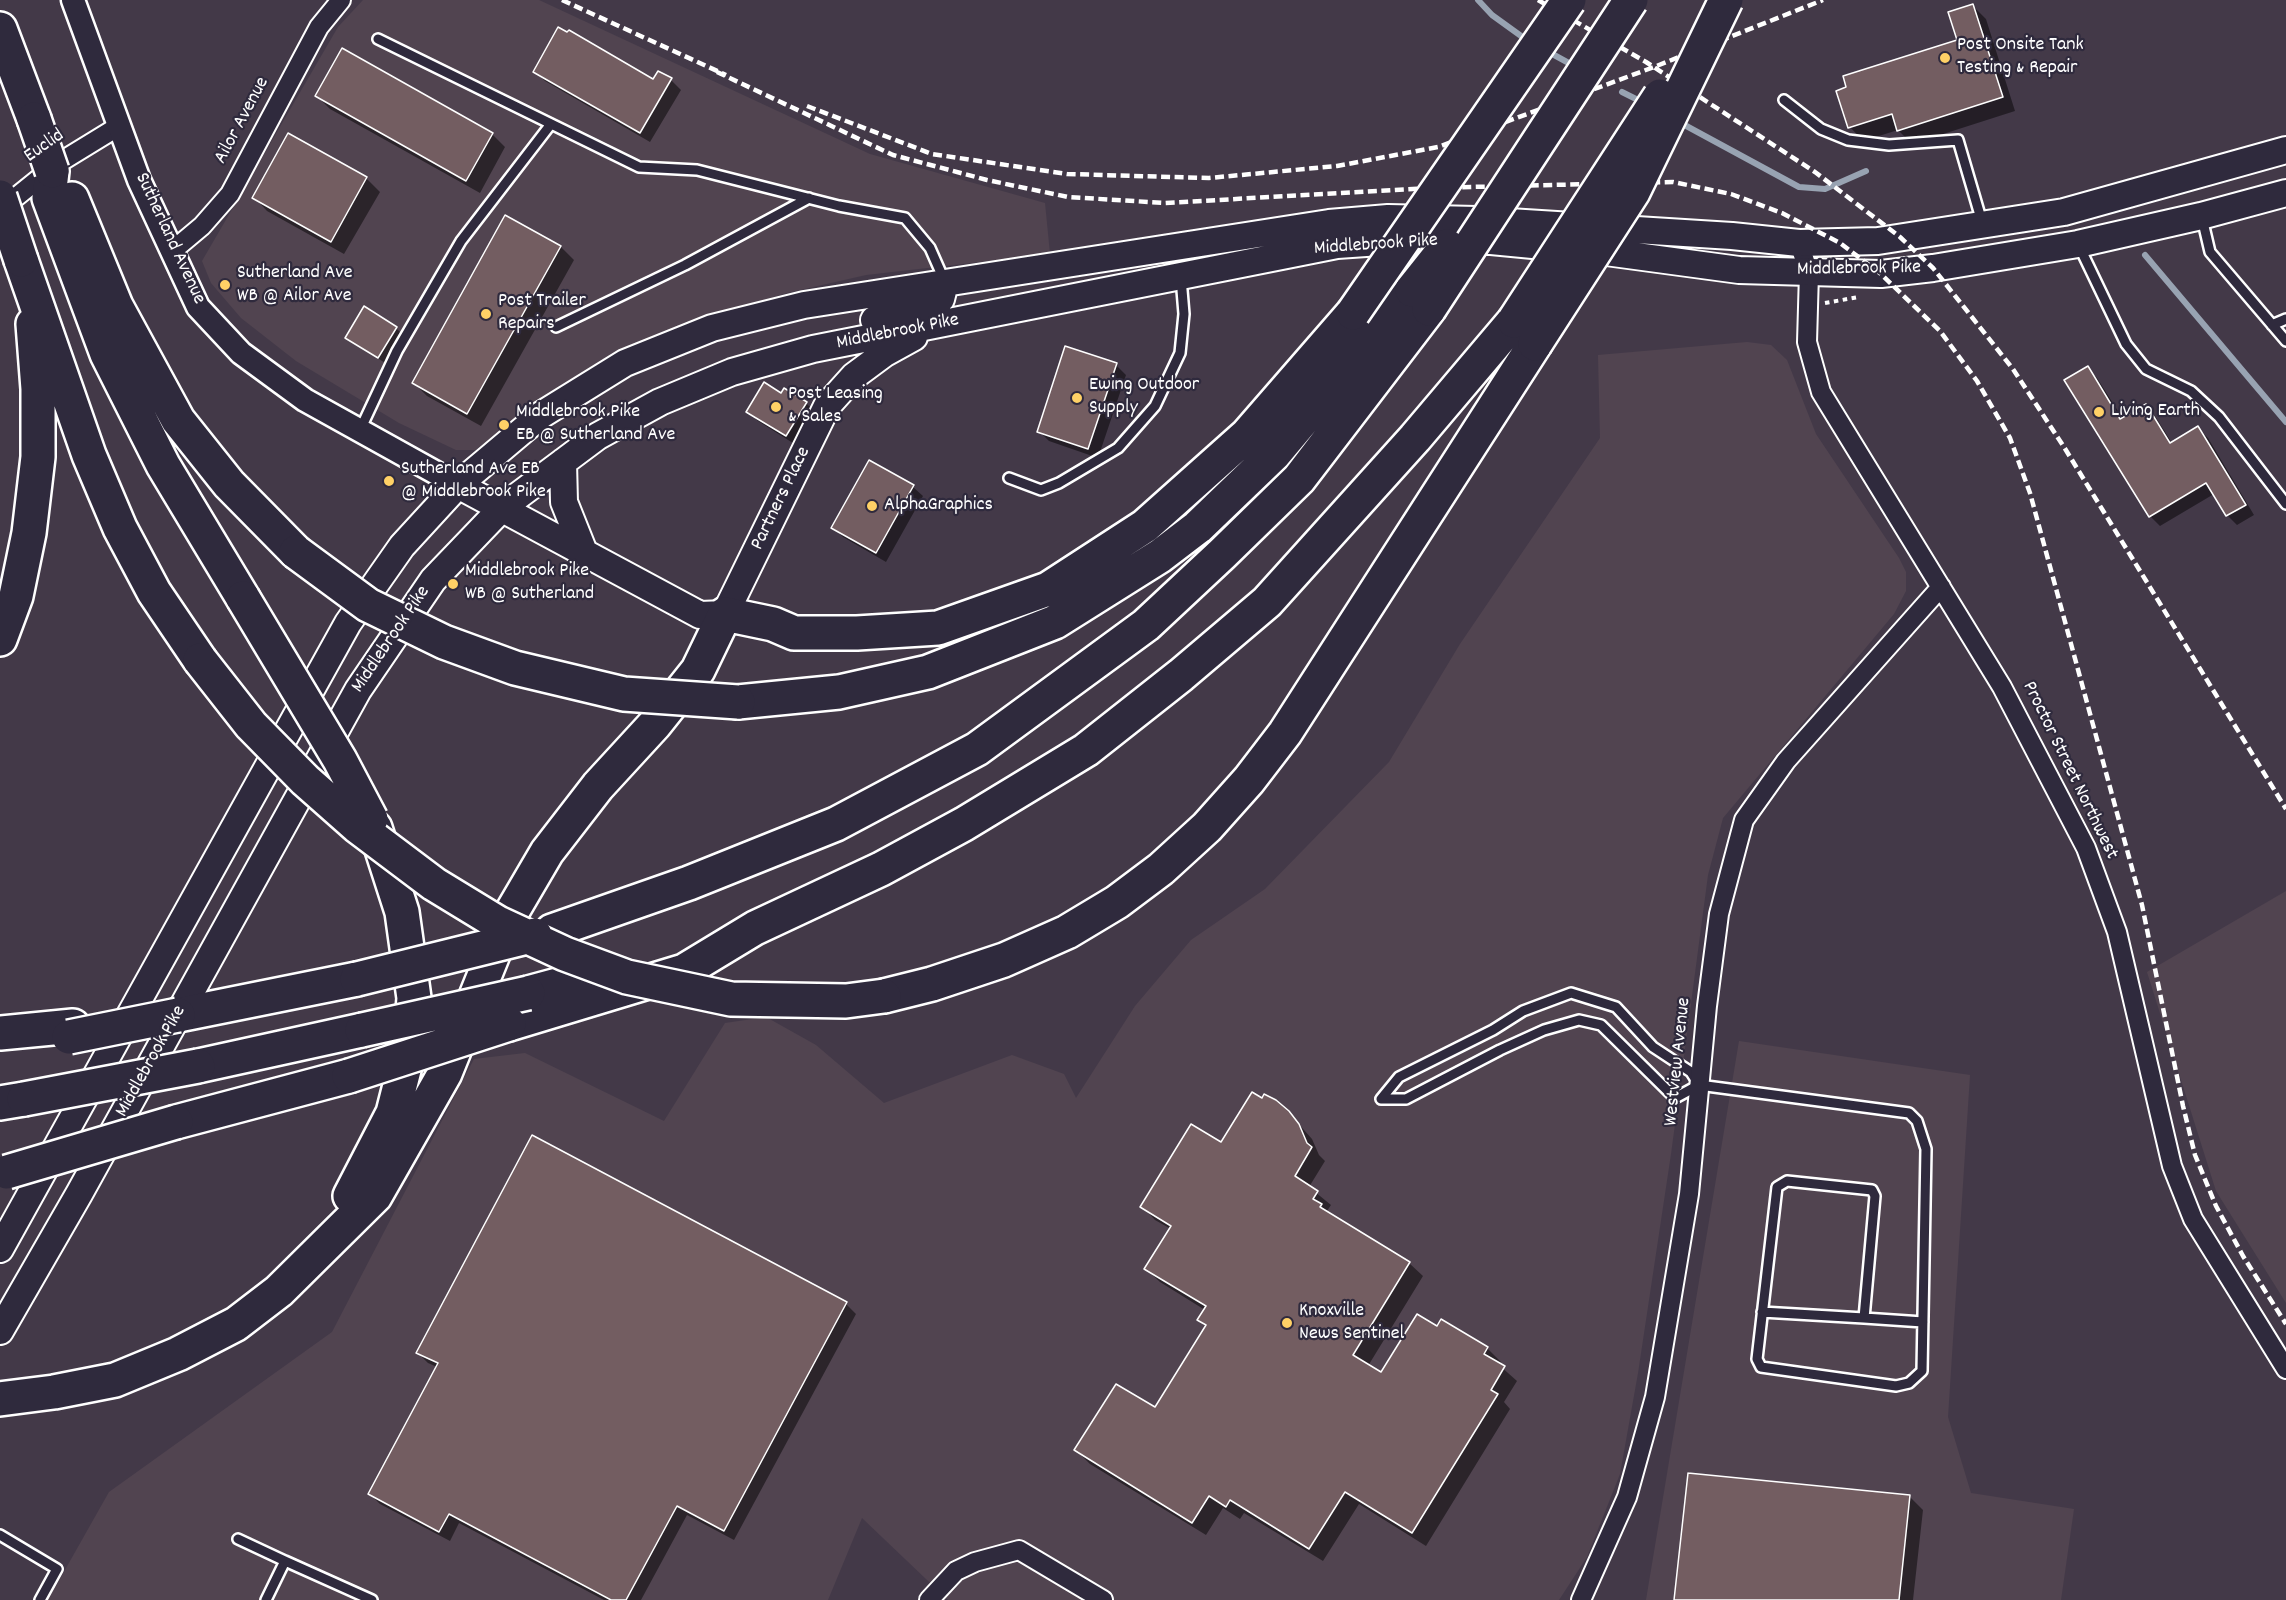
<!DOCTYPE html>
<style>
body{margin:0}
canvas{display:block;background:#433948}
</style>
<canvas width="2286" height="1600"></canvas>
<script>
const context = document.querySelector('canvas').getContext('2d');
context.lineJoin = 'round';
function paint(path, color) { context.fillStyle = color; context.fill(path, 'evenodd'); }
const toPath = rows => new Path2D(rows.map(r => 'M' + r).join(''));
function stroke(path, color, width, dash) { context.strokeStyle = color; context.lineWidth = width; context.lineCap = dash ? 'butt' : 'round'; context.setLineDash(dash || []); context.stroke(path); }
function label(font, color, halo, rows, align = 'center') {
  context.font = font + ' Dekko,sans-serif'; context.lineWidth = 4.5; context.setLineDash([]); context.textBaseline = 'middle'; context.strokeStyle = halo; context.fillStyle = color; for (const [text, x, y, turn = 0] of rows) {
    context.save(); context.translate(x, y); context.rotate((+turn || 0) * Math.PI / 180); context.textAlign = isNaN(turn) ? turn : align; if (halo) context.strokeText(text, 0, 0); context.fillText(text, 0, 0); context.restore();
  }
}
paint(toPath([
 [363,0,539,0,870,154,1045,203,1050,254,866,275,787,293,693,321,608,361,475,450,456,450,399,423,296,361,241,318,211,283,202,261,338,27],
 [1747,342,1771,345,1787,360,1816,434,1899,558,1906,572,1906,591,1894,614,1723,818,1708,875,1671,1154,1638,1373,1620,1474,1587,1557,1559,1600,948,1600,862,1518,828,1600,48,1600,109,1492,332,1332,474,1059,525,1053,664,1121,725,1023,766,1017,816,1045,884,1103,1012,1055,1064,1074,1076,1098,1135,1006,1191,940,1265,889,1389,762,1460,644,1600,438,1598,355],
 [2286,891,2286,1303,2216,1191,2147,972],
 [1739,1041,1970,1075,1948,1417,1971,1493,2074,1509,2061,1600,1646,1600]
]), '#514450');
paint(toPath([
 [1972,5,1986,19,2015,111,1912,144,1898,130,1863,141,1850,127,1838,92,1959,41],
 [567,34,654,81,671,80,681,90,650,142,545,81,535,71],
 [317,96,492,134,505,147,480,193,330,109],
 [366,178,380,192,344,254,267,211,254,197],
 [506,217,561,247,574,260,481,426,427,396,413,382],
 [396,328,402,334,385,363,347,337],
 [1116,365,1126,375,1098,458,1049,441,1039,431],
 [2087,368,2097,378,2123,419,2145,406,2155,416,2172,443,2198,428,2208,438,2254,515,2237,525,2227,515,2214,494,2160,526,2150,516],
 [781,395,806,403,816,413,796,445,758,421,748,411],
 [913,487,923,496,886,562,843,537,833,527],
 [1288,1112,1312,1139,1319,1155,1325,1161,1309,1187,1331,1205,1327,1211,1409,1263,1423,1276,1368,1366,1382,1374,1437,1328,1487,1348,1501,1362,1499,1365,1517,1381,1504,1402,1510,1409,1426,1546,1359,1504,1323,1561,1244,1513,1240,1519,1223,1508,1206,1535,1090,1464,1076,1450,1155,1409,1206,1327,1199,1320,1205,1310,1160,1282,1146,1269,1171,1229,1155,1220,1142,1206,1221,1144],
 [846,1304,856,1314,734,1540,687,1515,641,1600,604,1600,459,1523,450,1541,380,1504,370,1494,437,1367,428,1363,418,1353],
 [1909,1496,1923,1510,1913,1600,1676,1600]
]), '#0007');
stroke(toPath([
 [1478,0,1492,15,1528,41],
 [1545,50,1576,67],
 [1622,92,1644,103],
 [1679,122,1799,187,1825,189,1866,171],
 [2145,255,2286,422]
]), '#98a3b2', 6);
const building = toPath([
 [1973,4,2003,97,1897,131,1892,114,1848,128,1836,91,1846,87,1843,76,1957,40,1948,12,1973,4],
 [558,27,567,32,569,30,653,79,658,71,672,78,640,133,533,72,558,27],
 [342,48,493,133,466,181,315,96,342,48],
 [288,133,367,177,331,242,252,198,288,133],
 [505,215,561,246,467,414,412,383,505,215],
 [364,306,397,327,378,358,345,338,364,306],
 [1065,346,1117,363,1088,449,1037,432,1065,346],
 [2088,366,2120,419,2146,404,2170,443,2198,426,2246,505,2226,516,2206,483,2149,517,2064,380,2088,366],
 [764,382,781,393,784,388,807,402,786,436,746,412,764,382],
 [869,460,914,485,876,553,831,528,869,460],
 [1252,1092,1262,1098,1264,1094,1276,1100,1289,1111,1299,1124,1307,1143,1312,1147,1295,1176,1318,1191,1313,1199,1322,1204,1320,1207,1410,1262,1353,1355,1381,1372,1417,1314,1437,1326,1441,1319,1488,1347,1484,1354,1505,1366,1491,1390,1498,1394,1412,1533,1345,1492,1309,1549,1230,1500,1226,1507,1209,1496,1192,1523,1074,1450,1116,1384,1155,1407,1206,1325,1197,1320,1206,1306,1144,1269,1171,1226,1140,1207,1191,1124,1221,1142,1252,1092],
 [532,1135,847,1302,724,1531,677,1506,626,1600,611,1600,449,1514,439,1532,368,1494,438,1363,416,1353,532,1135],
 [1688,1473,1910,1495,1899,1600,1674,1600,1688,1473]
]);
paint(building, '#735d61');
stroke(building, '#fff', 1.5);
const service = toPath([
 [378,39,639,167,697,170,839,206,905,218,930,248,945,282],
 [1784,100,1821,129,1848,140,1889,145,1958,140,1982,222],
 [2202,218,2210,252,2286,341],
 [2079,246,2126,344,2146,369,2191,391,2219,417,2286,504],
 [2272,325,2286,319],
 [556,327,685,265,809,198],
 [360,430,397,351,461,241,551,124],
 [1009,478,1041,490,1059,483,1118,448,1155,406,1180,353,1184,314,1181,278],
 [1698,1083,1691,1072,1653,1047,1616,1007,1571,993,1523,1011,1493,1030,1399,1077,1381,1099,1406,1099,1500,1050,1544,1030,1579,1020,1601,1025,1675,1098,1699,1085,1909,1113,1917,1121,1926,1149,1922,1371,1909,1383,1896,1386,1761,1367,1757,1359,1777,1187,1787,1181,1872,1190,1875,1196,1864,1318,1923,1322],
 [1762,1312,1864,1318],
 [0,1535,57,1569,40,1600],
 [238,1539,285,1561,266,1600],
 [285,1561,372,1600]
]);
const minor = toPath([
 [0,210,57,164,119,126],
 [1799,243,1809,273,1807,342,1821,392,2002,687,2086,848,2117,932,2172,1166,2193,1219,2286,1369],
 [171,252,202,226,230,194,319,27,341,0],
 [929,1600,956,1571,975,1562,1019,1550,1103,1600],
 [1581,1600,1627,1497,1655,1397,1689,1194,1707,1006,1719,914,1744,820,1786,761,1941,587]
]);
const tertiary = toPath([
 [73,0,139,180,198,307,241,353,305,400,458,485]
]);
const secondary = toPath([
 [874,320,933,306,941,299,945,283],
 [563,462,564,502,584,552],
 [458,485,700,615,725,614,827,406,854,376,885,353,914,337],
 [0,1249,348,623,402,546,458,485,541,415,625,363,712,328,804,305,1329,223,1388,218,1477,220,1732,236,1799,243,1878,241,2064,212,2286,150],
 [0,1331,79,1194,358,690,433,580,503,507,598,436,660,402,732,372,813,349,1337,245,1395,241,1491,241,1606,252,1739,270,1881,274,1933,268,2078,244,2201,216,2286,193]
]);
const motorway = toPath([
 [0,29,34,119],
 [52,171,49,198,107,354,163,465,243,598],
 [72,199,116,306,178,420,229,484,296,552],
 [21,260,89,455,120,528,154,592,200,660],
 [0,639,16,596,29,533,38,457,38,389,33,324],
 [738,702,839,692,928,672,1055,622,1160,556,1198,527,1275,453,1412,290],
 [552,931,689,883,836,824,977,749,1146,625,1222,554,1299,479,1429,309],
 [528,993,602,973],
 [884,996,932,984,1004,960,1067,932,1117,902,1161,869,1207,827,1249,780,1285,733,1535,344],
 [178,1015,357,979],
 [509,1024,684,971,755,928,881,869,964,824,1086,750,1181,675,1267,602,1415,438,1514,321],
 [0,1033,73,1026],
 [198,1066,362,1030],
 [0,1103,24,1099],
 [176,1122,349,1076],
 [350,1196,393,1113,410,1046,414,998,402,912,375,828],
 [0,1399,54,1392,115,1380,178,1354,236,1324,279,1291,375,1196,445,1073,506,922,547,852,598,786,655,724,698,670,725,614,773,624,794,633,857,633,938,628,1048,589,1145,526,1247,435,1353,313]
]);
stroke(service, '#fff', 14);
stroke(minor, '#fff', 22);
stroke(tertiary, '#fff', 27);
stroke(secondary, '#fff', 30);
stroke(motorway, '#fff', 38);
stroke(toPath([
 [1825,303,1859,297]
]), '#fff', 4, [4.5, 4.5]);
stroke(service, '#2f2a3d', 9);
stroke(minor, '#2f2a3d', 18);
stroke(tertiary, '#2f2a3d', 22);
stroke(secondary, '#2f2a3d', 26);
stroke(motorway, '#2f2a3d', 33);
stroke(toPath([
 [562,0,726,75],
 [1538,0,1646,62,1815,172,1900,237,1933,268,2013,369,2064,447,2286,809],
 [717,72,893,155,987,180,1068,197,1165,203,1429,188,1673,182,1731,194,1782,213,1840,243,1881,274,1940,331,1977,381,2010,438,2030,493,2142,905,2183,1106,2195,1155,2216,1206,2243,1256,2286,1324],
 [807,106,932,154,1067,174,1209,178,1337,166,1438,147,1654,67,1823,0]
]), '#fff', 4.5, [9, 4.5]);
const motorwayBridge = toPath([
 [34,119,52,171],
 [0,197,21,260],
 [1412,290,1447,246],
 [1429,309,1631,0],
 [1353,313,1569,0],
 [1514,321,1660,96],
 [1535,344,1633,192,1726,0],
 [296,552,368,605,444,642,515,668,624,694,738,702],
 [243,598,340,760,371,819],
 [200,660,251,725,305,780,357,826,434,884,498,923,565,954,627,977,731,999,846,1001,884,996],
 [357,979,535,935],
 [362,1030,528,993],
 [69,1037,178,1015],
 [349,1076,509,1024],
 [24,1099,198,1066],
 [7,1172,176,1122]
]);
stroke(motorwayBridge, '#fff', 38, []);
stroke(motorwayBridge, '#2f2a3d', 33);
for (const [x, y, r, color] of [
 [1945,58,6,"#ffd166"],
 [225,285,6,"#ffd166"],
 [486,314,6,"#ffd166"],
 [1077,398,6,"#ffd166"],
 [776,407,6,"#ffd166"],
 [2099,412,6,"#ffd166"],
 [504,425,6,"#ffd166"],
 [389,481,6,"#ffd166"],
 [872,506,6,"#ffd166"],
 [453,584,6,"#ffd166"],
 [1287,1323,6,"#ffd166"]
]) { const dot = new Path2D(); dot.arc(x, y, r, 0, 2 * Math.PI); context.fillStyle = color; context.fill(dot); stroke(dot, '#2f2a3d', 2); }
label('20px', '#fff', '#2f2a3d', [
 ["Post Onsite Tank",1957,46],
 ["Testing & Repair",1957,69],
 ["Sutherland Ave",237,274],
 ["WB @ Ailor Ave",237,297],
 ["Post Trailer",498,302],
 ["Repairs",498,325],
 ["Ewing Outdoor",1089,386],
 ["Supply",1089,409],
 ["Post Leasing",788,395],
 ["& Sales",788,418],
 ["Living Earth",2111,412],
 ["Middlebrook Pike",516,413],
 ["EB @ Sutherland Ave",516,436],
 ["Sutherland Ave EB",401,470],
 ["@ Middlebrook Pike",401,493],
 ["AlphaGraphics",884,506],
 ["Middlebrook Pike",465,572],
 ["WB @ Sutherland",465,595],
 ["Knoxville",1299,1312],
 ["News Sentinel",1299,1335]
], 'left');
label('20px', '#fff', '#2f2a3d', [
 ["Ailor Avenue",243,121,-62],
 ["Euclid",45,147,-35],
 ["Sutherland Avenue",169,239,65],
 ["Middlebrook Pike",1376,246,-4],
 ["Middlebrook Pike",1859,270,-1],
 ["Middlebrook Pike",898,333,-11],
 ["Partners Place",782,499,-64],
 ["Middlebrook Pike",392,640,-56],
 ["Proctor Street Northwest",2069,771,64],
 ["Middlebrook Pike",152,1062,-61],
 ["Westview Avenue",1679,1062,-84]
]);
</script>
